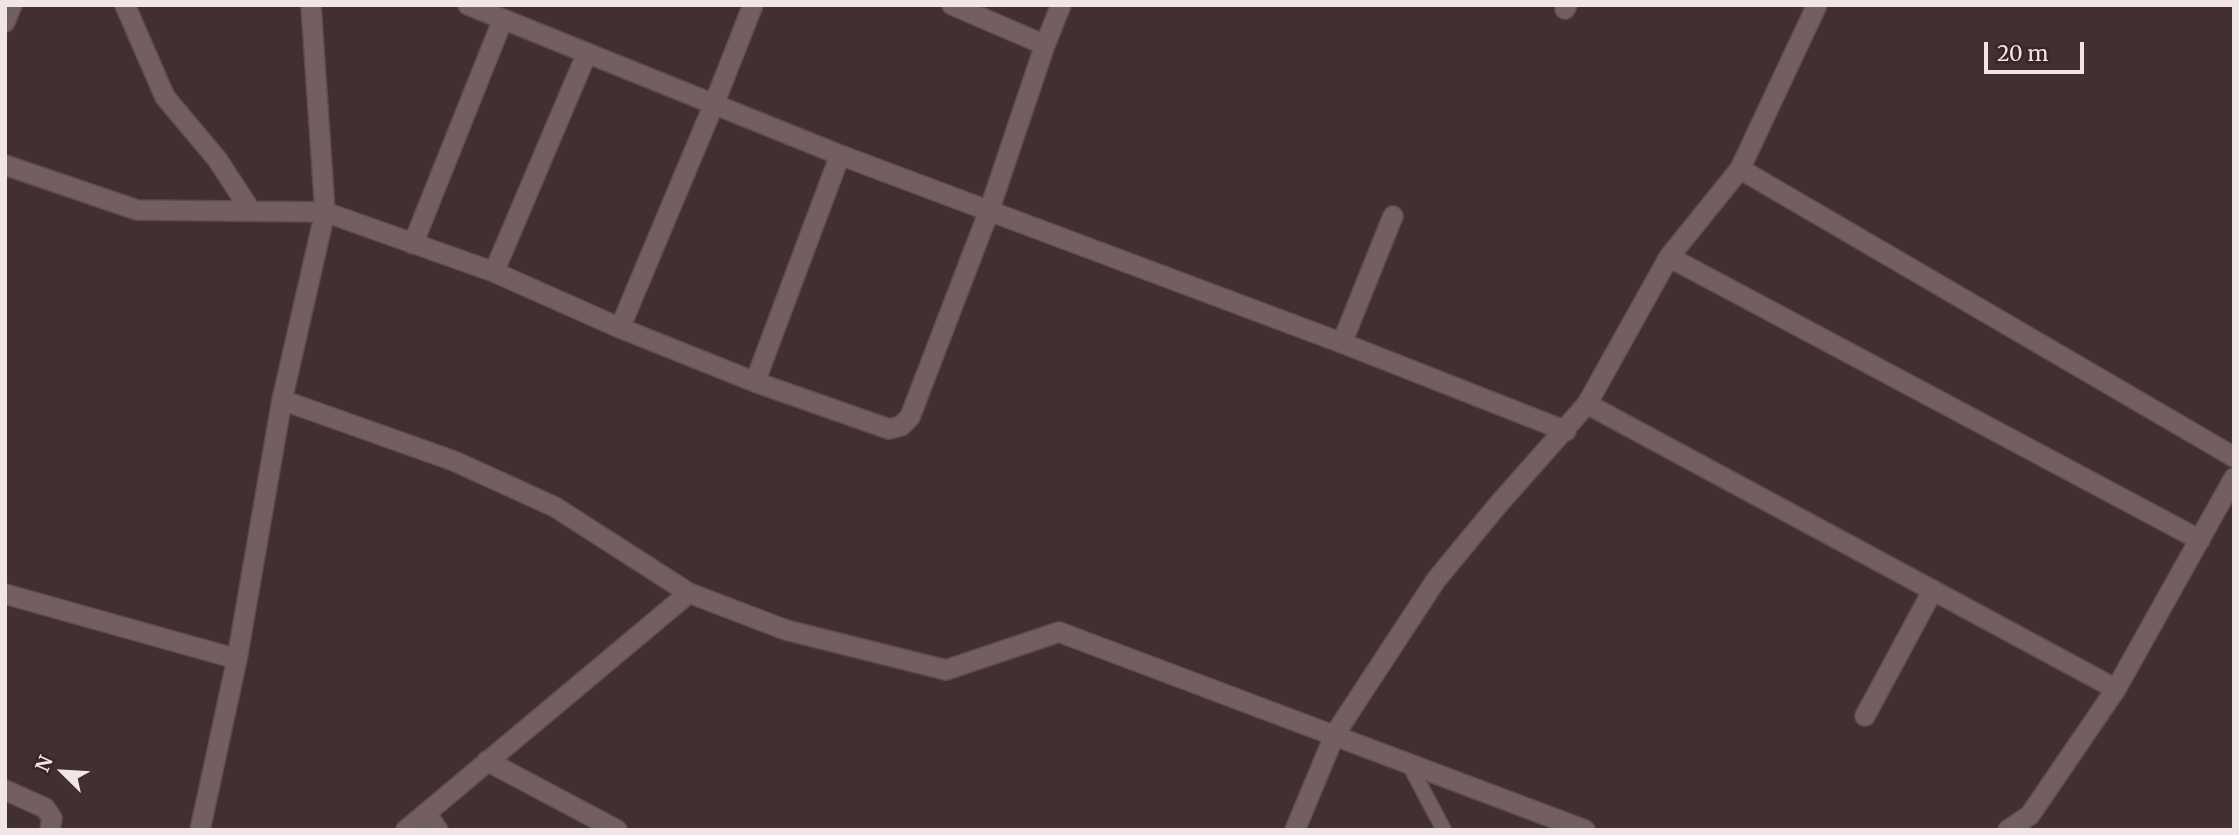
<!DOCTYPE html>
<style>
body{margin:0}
#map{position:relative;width:2239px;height:835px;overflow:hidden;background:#422f32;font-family:Merriweather,serif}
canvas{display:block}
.frame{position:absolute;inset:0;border:7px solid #f2e5e7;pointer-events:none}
.north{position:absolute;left:28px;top:737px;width:70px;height:70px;-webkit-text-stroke:5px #372528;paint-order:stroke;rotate:294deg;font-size:19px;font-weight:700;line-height:28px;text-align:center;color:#f2e5e7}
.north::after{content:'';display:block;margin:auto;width:24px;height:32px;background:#f2e5e7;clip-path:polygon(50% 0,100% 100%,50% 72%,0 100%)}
.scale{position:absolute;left:1984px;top:42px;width:100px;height:32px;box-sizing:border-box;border:4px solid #f2e5e7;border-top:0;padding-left:9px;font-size:21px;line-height:24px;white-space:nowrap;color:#f2e5e7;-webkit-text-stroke:5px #372528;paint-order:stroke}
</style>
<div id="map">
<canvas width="2239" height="835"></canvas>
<div class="frame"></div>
<div class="north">N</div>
<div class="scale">20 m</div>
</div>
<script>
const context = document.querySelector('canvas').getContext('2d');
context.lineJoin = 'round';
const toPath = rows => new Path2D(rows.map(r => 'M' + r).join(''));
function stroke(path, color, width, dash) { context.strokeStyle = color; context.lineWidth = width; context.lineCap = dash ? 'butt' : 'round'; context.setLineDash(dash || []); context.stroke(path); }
const service = toPath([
 [1410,766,1444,830]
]);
const minor = toPath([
 [125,5,165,97,217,159,251,211],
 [468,5,840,155,1342,343,1566,431],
 [952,5,1045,45],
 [1565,9,1567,5],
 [5,22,12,5],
 [5,165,137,210,325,212,494,272,620,328,755,382,889,429,901,426,910,417,989,211,1045,45,1061,5],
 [1740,169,2234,457],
 [413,244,503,19],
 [1669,257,2200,540],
 [494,272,587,53],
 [620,328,714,104,753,5],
 [1342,343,1393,216],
 [755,382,840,155],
 [282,400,454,461,555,507,689,593],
 [1587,404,2116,689],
 [5,594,237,659],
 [1865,716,1933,590],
 [487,761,617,830],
 [5,790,45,808,52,818,50,830],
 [426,813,438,830],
 [200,830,237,659,282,400,325,212,311,5],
 [406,830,689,593,786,630,946,670,1059,632,1585,830],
 [1295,830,1335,734,1436,580,1497,506,1587,404,1669,257,1740,169,1817,5],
 [2008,830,2030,815,2116,689,2234,478]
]);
stroke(service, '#5d4d4f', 17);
stroke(minor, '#5d4d4f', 22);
stroke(service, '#735e62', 14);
stroke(minor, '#735e62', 19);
</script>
